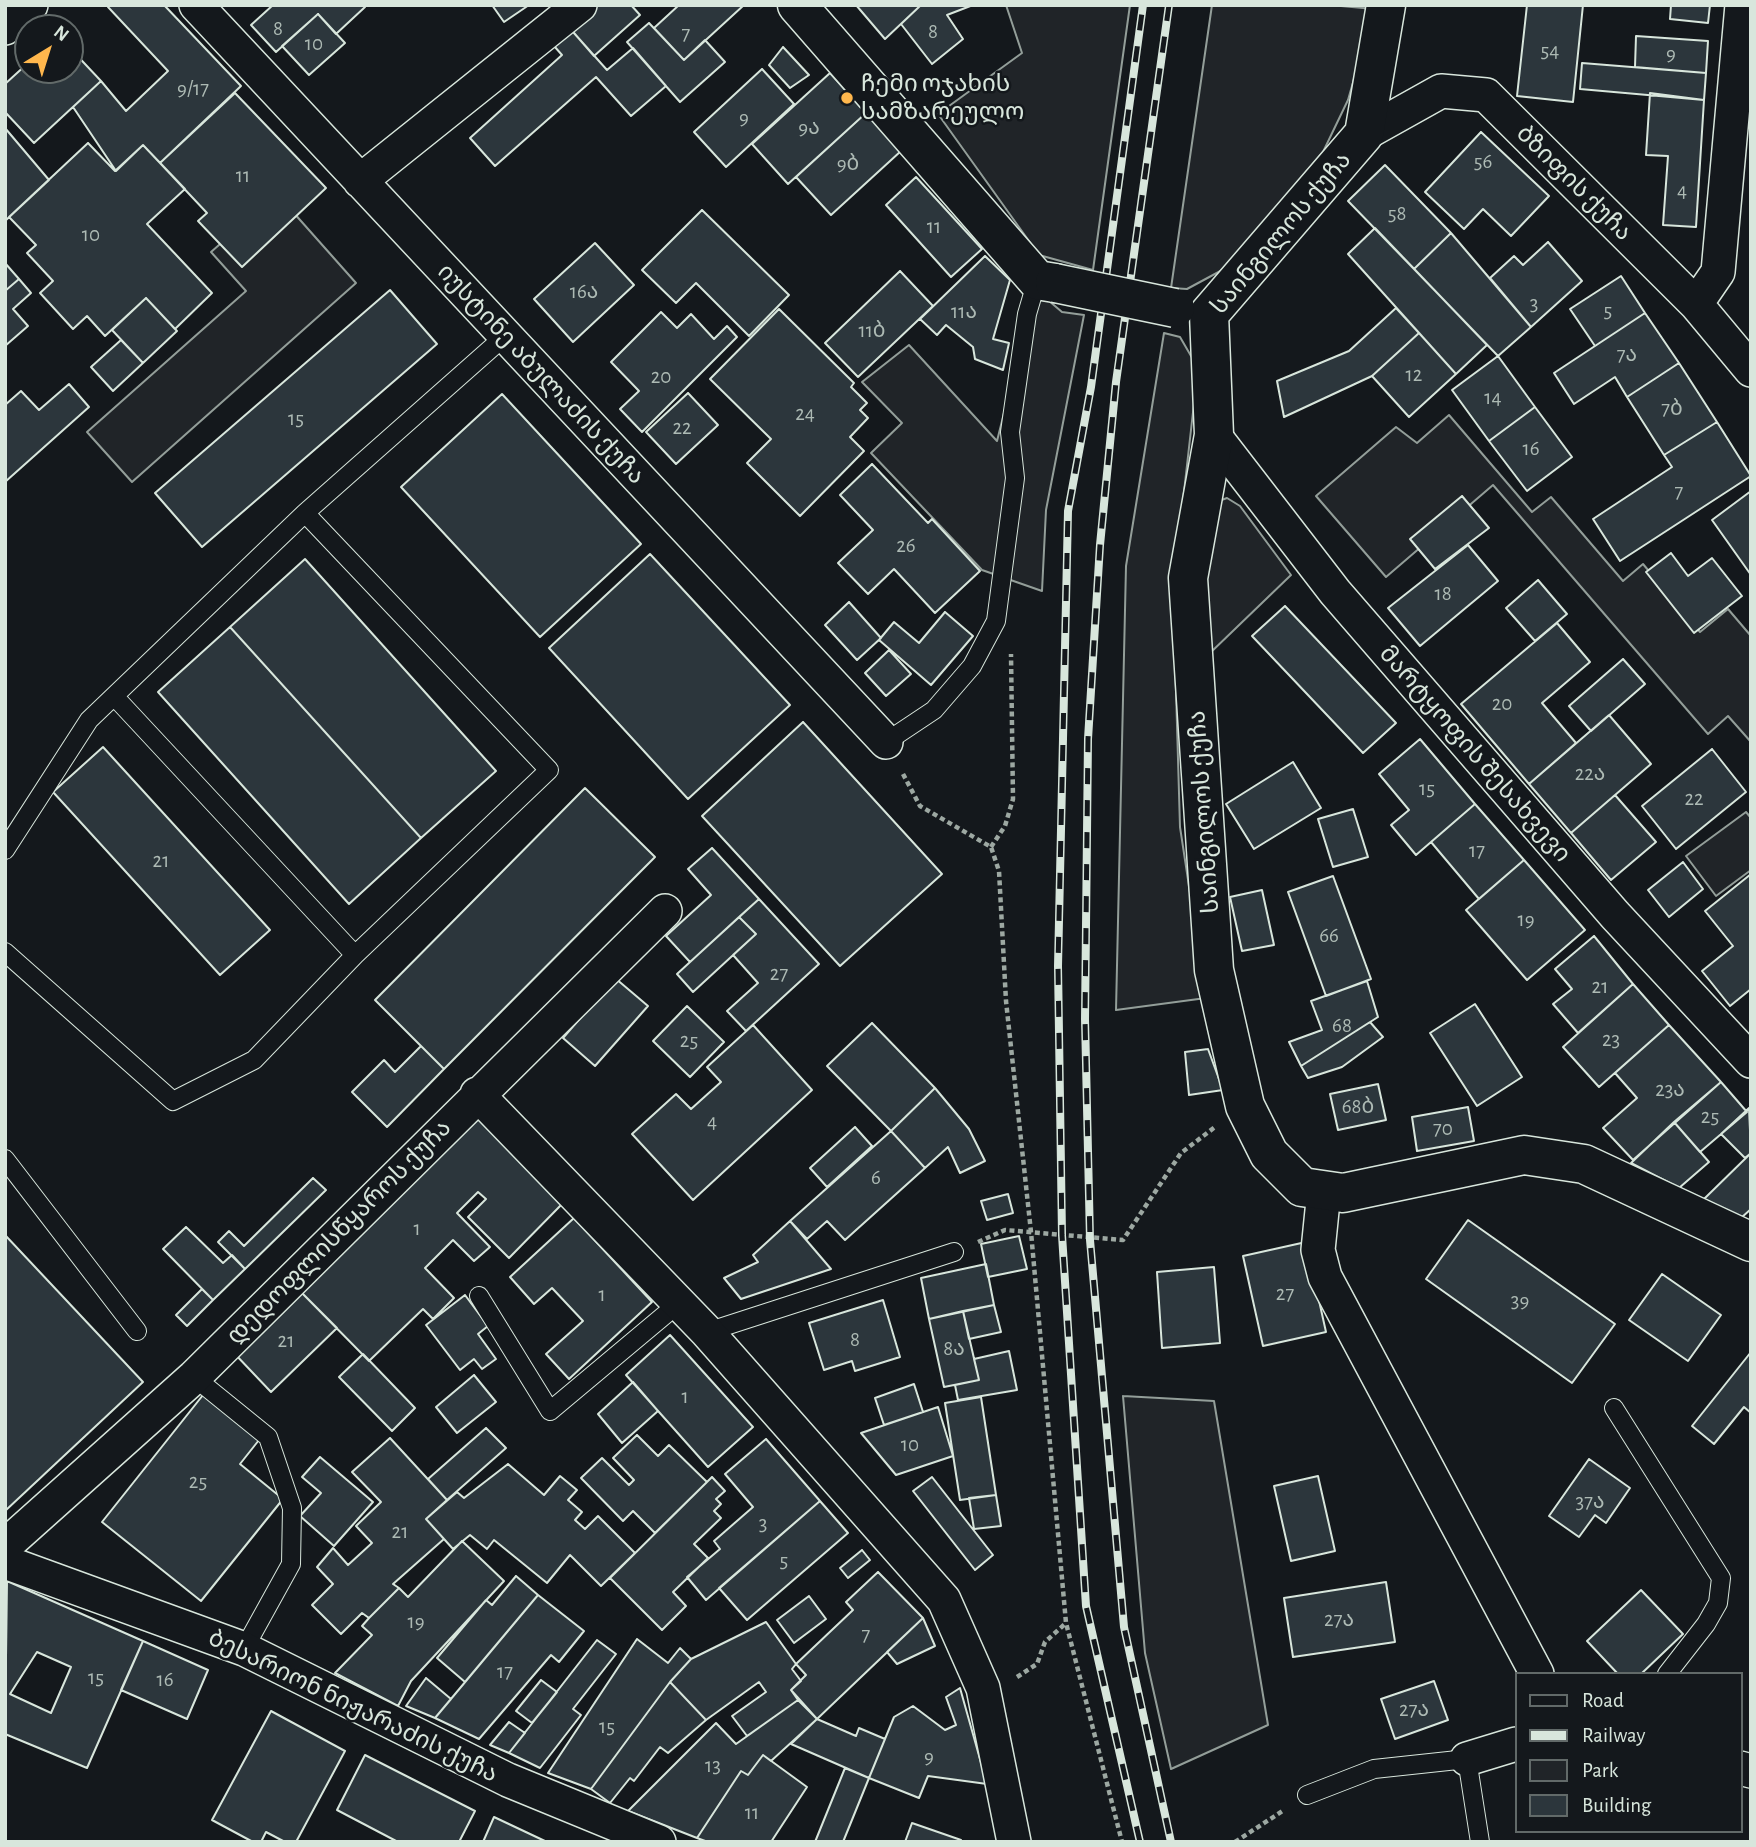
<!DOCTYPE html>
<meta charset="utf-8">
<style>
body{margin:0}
#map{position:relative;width:1756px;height:1847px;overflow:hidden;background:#14181c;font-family:"Alegreya Sans",sans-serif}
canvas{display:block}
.frame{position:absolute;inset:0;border:7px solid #d8e6dc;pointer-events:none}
.legend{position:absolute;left:1515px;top:1672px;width:228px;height:161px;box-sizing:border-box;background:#14181c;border:2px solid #626a69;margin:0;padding:9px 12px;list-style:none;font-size:21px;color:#d8e6dc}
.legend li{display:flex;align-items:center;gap:14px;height:35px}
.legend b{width:35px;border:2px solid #626a69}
.north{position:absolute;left:14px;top:14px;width:70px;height:70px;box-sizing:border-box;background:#14181c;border:2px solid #626a69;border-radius:50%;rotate:38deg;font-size:19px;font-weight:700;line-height:28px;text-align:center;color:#d8e6dc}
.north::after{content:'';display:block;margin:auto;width:24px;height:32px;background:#ffb74d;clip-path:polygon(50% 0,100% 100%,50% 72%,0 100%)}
</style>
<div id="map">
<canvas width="1756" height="1847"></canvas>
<div class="frame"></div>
<ul class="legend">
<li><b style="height:9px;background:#14181c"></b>Road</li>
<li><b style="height:9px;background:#d8e6dc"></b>Railway</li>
<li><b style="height:19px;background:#202428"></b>Park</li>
<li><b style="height:19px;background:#2c363c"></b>Building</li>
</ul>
<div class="north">N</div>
</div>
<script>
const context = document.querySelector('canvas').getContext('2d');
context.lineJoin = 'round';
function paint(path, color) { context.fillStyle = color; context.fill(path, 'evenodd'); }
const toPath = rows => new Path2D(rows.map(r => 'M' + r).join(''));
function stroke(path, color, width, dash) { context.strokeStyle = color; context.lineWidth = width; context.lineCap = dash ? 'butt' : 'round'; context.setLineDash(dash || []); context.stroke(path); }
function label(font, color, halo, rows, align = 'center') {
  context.font = font + ' "Alegreya Sans","Noto Sans Georgian",sans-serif'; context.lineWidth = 5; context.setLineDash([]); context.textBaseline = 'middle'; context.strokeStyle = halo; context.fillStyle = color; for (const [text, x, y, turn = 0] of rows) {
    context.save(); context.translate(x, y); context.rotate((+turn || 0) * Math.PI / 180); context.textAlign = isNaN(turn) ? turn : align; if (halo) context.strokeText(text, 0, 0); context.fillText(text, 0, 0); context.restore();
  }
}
const green = toPath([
 [1006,5,1130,5,1093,270,1039,255,938,114,1022,53,1006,5],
 [1212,5,1330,5,1374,9,1348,100,1323,152,1226,268,1187,289,1171,288,1212,5],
 [277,194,356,283,132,482,87,432,246,291,211,252,277,194],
 [1035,289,1062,312,1084,315,1046,510,1042,591,982,570,871,453,902,423,862,382,909,345,997,441,1035,289],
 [1164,333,1180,337,1198,368,1173,589,1180,827,1206,998,1116,1010,1126,566,1164,333],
 [1449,415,1532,512,1551,497,1623,581,1643,564,1700,632,1728,609,1751,636,1751,742,1728,716,1708,734,1493,485,1386,577,1316,496,1396,427,1417,443,1449,415],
 [1227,498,1240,506,1291,575,1208,655,1205,566,1219,501,1227,498],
 [1746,812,1751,818,1751,870,1716,896,1686,856,1746,812],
 [1123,1396,1214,1401,1268,1725,1171,1769,1145,1653,1123,1396]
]);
paint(green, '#202428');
stroke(green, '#939e99', 2);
const building = toPath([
 [109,5,164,5,241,86,160,163,143,145,116,171,73,107,101,81,126,111,168,71,108,7,109,5],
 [273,5,364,5,365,7,336,34,318,14,276,52,251,25,273,5],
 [492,5,529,5,504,22,492,5],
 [590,5,631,5,640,15,594,56,568,26,590,5],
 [679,5,744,5,684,60,654,28,679,5],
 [856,5,921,5,885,39,856,5],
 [921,5,973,5,947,15,963,39,932,64,901,24,921,5],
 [1527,5,1583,5,1573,102,1517,96,1527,5],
 [1671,5,1710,5,1708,23,1670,19,1671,5],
 [318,14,345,43,309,75,282,46,318,14],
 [565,23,607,70,633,48,666,86,631,116,596,77,495,166,470,138,562,55,547,38,565,23],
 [649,23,684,60,705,40,725,62,680,102,627,42,649,23],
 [1636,36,1708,41,1706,73,1635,67,1636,36],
 [783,47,809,75,790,88,769,65,783,47],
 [70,48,101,81,34,143,5,112,5,84,28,63,28,70,70,70,70,48],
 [1582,63,1706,73,1704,100,1580,89,1582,63],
 [762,69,794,104,726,167,694,132,762,69],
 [830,73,866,113,788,184,752,144,830,73],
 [235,93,326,188,242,267,198,221,207,213,160,163,235,93],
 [1650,93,1704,100,1696,227,1663,225,1668,156,1646,155,1650,93],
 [866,113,901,151,831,215,796,177,866,113],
 [5,128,49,180,5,221,5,128],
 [1481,132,1549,196,1511,236,1483,209,1464,229,1425,192,1481,132],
 [88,143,115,171,143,145,185,189,147,224,212,293,175,329,146,298,105,336,87,316,73,329,40,293,53,281,27,253,36,245,9,217,88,143],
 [1385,165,1451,233,1414,269,1348,201,1385,165],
 [916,177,982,249,951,277,886,205,916,177],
 [702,210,789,295,749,336,696,283,676,303,642,270,702,210],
 [1375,228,1487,345,1456,374,1348,254,1375,228],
 [1451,233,1531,327,1498,356,1414,269,1451,233],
 [1548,242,1582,281,1531,327,1490,278,1514,256,1523,265,1548,242],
 [595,243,634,285,573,342,534,299,595,243],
 [985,256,1010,280,993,339,1009,343,1003,370,975,359,973,347,946,325,937,335,920,319,985,256],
 [5,263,19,279,5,291,5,263],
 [900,271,933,306,858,377,825,343,900,271],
 [1621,276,1645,313,1595,346,1570,309,1621,276],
 [19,279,31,293,13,309,28,326,5,346,5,291,19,279],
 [390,290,437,344,202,547,155,493,390,290],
 [146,298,177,331,143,363,112,330,146,298],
 [1396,308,1419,333,1372,376,1284,417,1277,381,1349,351,1396,308],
 [779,309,854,383,851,387,867,403,860,410,868,418,850,437,864,451,800,516,747,463,771,439,710,379,779,309],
 [661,312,677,328,691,314,714,339,727,326,737,337,642,432,620,409,639,391,611,362,661,312],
 [1645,313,1679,363,1627,397,1615,377,1574,404,1554,373,1645,313],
 [1419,333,1456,374,1409,417,1372,376,1419,333],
 [121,340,143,363,113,391,91,367,121,340],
 [1498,356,1535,407,1489,441,1452,390,1498,356],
 [1679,363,1717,422,1664,455,1627,397,1679,363],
 [69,384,89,407,5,482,5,405,21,391,39,410,69,384],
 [688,393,718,425,676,464,646,432,688,393],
 [502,394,641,544,540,637,401,487,502,394],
 [1535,407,1572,457,1527,491,1489,441,1535,407],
 [1717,422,1751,476,1620,561,1593,519,1672,467,1664,455,1717,422],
 [872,464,928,523,932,519,980,571,935,613,894,569,868,594,838,563,873,530,840,495,872,464],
 [1751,491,1751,575,1712,520,1751,491],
 [1462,496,1489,528,1435,569,1410,539,1462,496],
 [1468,545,1498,581,1420,646,1388,608,1468,545],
 [1671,553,1688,576,1712,558,1742,596,1694,633,1646,572,1671,553],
 [650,554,790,705,688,799,549,648,650,554],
 [305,559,496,771,421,838,230,627,305,559],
 [1538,580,1567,614,1535,641,1506,608,1538,580],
 [849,602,881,638,857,660,825,625,849,602],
 [1285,606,1396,723,1363,753,1252,636,1285,606],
 [945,612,973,636,931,685,879,640,894,622,919,643,945,612],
 [1557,623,1590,662,1542,703,1576,743,1529,784,1461,704,1557,623],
 [230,627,421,838,349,904,158,692,230,627],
 [889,650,911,674,886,696,865,673,889,650],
 [1623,659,1645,684,1591,731,1569,706,1623,659],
 [1609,715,1651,764,1571,833,1529,784,1609,715],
 [803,722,942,874,840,966,702,816,803,722],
 [1420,739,1475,804,1416,855,1391,825,1409,810,1379,774,1420,739],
 [103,747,270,930,220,975,53,792,103,747],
 [1712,749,1746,792,1676,849,1642,806,1712,749],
 [1293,762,1321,808,1254,849,1226,804,1293,762],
 [585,788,655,857,444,1069,375,1000,585,788],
 [1615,795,1656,842,1611,880,1571,833,1615,795],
 [1475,804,1524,860,1479,899,1431,842,1475,804],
 [1353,809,1368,857,1333,867,1318,819,1353,809],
 [712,848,759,899,690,962,666,936,711,895,688,869,712,848],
 [1524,860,1585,930,1527,980,1466,910,1524,860],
 [1683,862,1703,889,1669,917,1648,890,1683,862],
 [1751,874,1751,989,1730,1006,1702,971,1733,946,1705,911,1751,874],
 [1333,876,1371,979,1326,996,1288,892,1333,876],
 [1262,890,1274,945,1242,951,1230,897,1262,890],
 [759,899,819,964,746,1031,727,1011,758,983,733,955,756,934,739,917,759,899],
 [739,917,756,934,693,992,677,974,739,917],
 [1594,936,1633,984,1578,1033,1553,1004,1572,989,1555,969,1594,936],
 [615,978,648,1006,595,1066,563,1038,615,978],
 [1367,981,1378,1017,1301,1066,1289,1042,1322,1030,1311,1001,1367,981],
 [1633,984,1669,1025,1599,1087,1563,1047,1633,984],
 [1475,1004,1522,1077,1477,1106,1430,1033,1475,1004],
 [687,1006,724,1042,690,1077,653,1041,687,1006],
 [1370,1022,1383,1037,1342,1067,1308,1078,1301,1066,1370,1022],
 [872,1023,935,1088,891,1131,827,1066,872,1023],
 [753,1025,812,1090,693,1200,632,1134,676,1094,691,1109,721,1082,707,1067,753,1025],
 [1669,1025,1721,1082,1633,1160,1603,1128,1637,1098,1615,1073,1669,1025],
 [421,1046,444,1069,387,1127,352,1092,384,1060,395,1072,421,1046],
 [1208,1049,1223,1090,1189,1095,1185,1052,1208,1049],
 [1721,1082,1747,1112,1700,1152,1674,1122,1721,1082],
 [1378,1084,1386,1120,1338,1130,1330,1094,1378,1084],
 [935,1088,969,1129,985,1161,960,1173,948,1147,925,1168,891,1131,935,1088],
 [1468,1107,1474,1141,1417,1151,1412,1117,1468,1107],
 [1749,1108,1751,1153,1745,1158,1721,1134,1749,1108],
 [482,1112,564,1202,509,1258,468,1217,486,1199,478,1192,457,1213,490,1247,474,1261,453,1240,425,1268,454,1298,433,1319,423,1309,369,1361,299,1290,482,1112],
 [1674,1122,1709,1162,1679,1188,1631,1163,1674,1122],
 [855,1127,872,1146,827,1187,810,1168,855,1127],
 [891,1131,925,1168,845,1240,827,1221,807,1239,790,1221,891,1131],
 [1751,1153,1751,1209,1741,1218,1704,1199,1751,1153],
 [313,1178,326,1190,245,1269,218,1242,229,1231,244,1246,313,1178],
 [1008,1194,1013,1213,987,1220,981,1201,1008,1194],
 [574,1218,652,1302,569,1379,546,1354,583,1321,552,1288,534,1304,510,1277,574,1218],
 [1468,1220,1615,1324,1572,1383,1426,1279,1468,1220],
 [790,1221,831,1269,741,1299,724,1278,758,1262,753,1255,790,1221],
 [186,1227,223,1263,232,1255,245,1269,213,1300,163,1249,186,1227],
 [5,1235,143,1382,5,1511,5,1235],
 [1019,1236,1027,1269,988,1277,981,1244,1019,1236],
 [1306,1242,1326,1332,1263,1346,1243,1256,1306,1242],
 [986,1264,994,1305,929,1319,921,1278,986,1264],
 [1214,1267,1220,1343,1162,1348,1157,1272,1214,1267],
 [1662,1274,1721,1315,1688,1361,1629,1320,1662,1274],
 [202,1289,213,1300,187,1326,176,1315,202,1289],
 [299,1290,337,1328,271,1392,234,1353,299,1290],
 [465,1295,488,1326,478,1334,496,1359,482,1369,474,1359,460,1370,426,1325,465,1295],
 [883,1300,900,1357,855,1371,852,1361,824,1370,809,1323,883,1300],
 [994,1305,1001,1332,969,1339,963,1311,994,1305],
 [963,1311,979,1380,944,1387,929,1319,963,1311],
 [670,1335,753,1427,708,1467,626,1375,670,1335],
 [1009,1351,1017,1390,958,1400,955,1385,979,1380,974,1359,1009,1351],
 [1751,1352,1751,1413,1744,1407,1714,1444,1692,1426,1751,1352],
 [363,1354,415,1408,392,1431,339,1377,363,1354],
 [474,1375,496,1402,457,1433,436,1407,474,1375],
 [633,1382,658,1411,622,1443,598,1414,633,1382],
 [914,1384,923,1412,884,1425,875,1398,914,1384],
 [203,1395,259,1440,240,1464,283,1499,201,1601,102,1522,203,1395],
 [981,1397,996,1495,960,1500,945,1403,981,1397],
 [938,1407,953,1456,896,1475,861,1433,938,1407],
 [486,1428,506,1448,447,1500,428,1479,486,1428],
 [637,1435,658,1456,669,1445,707,1482,655,1533,633,1511,623,1521,581,1478,602,1458,629,1485,634,1480,613,1458,637,1435],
 [390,1438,447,1500,426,1519,444,1539,393,1584,399,1588,369,1618,362,1613,341,1634,312,1605,333,1584,317,1567,333,1548,348,1565,372,1543,356,1526,381,1502,352,1472,390,1438],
 [766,1439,820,1501,706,1600,687,1577,720,1549,714,1541,753,1507,725,1474,766,1439],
 [320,1457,373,1502,334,1546,300,1516,321,1493,302,1477,320,1457],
 [1589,1459,1630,1488,1606,1523,1595,1515,1579,1537,1549,1516,1589,1459],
 [508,1464,544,1495,560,1476,577,1490,568,1500,582,1512,575,1520,585,1529,598,1516,635,1553,601,1586,570,1555,547,1583,494,1540,487,1549,470,1535,453,1549,426,1519,457,1492,464,1498,508,1464],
 [1318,1476,1335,1551,1291,1561,1274,1486,1318,1476],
 [712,1477,725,1491,716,1499,721,1504,714,1511,721,1518,694,1544,708,1558,673,1592,686,1606,662,1630,610,1578,712,1477],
 [932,1477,993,1555,975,1570,913,1491,932,1477],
 [996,1495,1001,1526,974,1529,969,1498,996,1495],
 [820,1501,848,1533,747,1620,719,1588,820,1501],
 [462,1541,504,1581,411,1681,398,1706,335,1673,372,1635,362,1626,369,1618,399,1588,408,1597,462,1541],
 [862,1550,870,1560,848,1578,840,1568,862,1550],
 [878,1572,923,1618,817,1719,791,1690,806,1675,796,1664,853,1610,846,1602,878,1572],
 [516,1576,538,1595,465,1682,437,1658,486,1600,492,1605,516,1576],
 [7,1581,143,1641,87,1768,5,1734,7,1581],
 [37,1652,71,1667,51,1713,10,1694,37,1652],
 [1386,1582,1395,1642,1293,1657,1284,1598,1386,1582],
 [1641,1590,1683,1634,1641,1674,1618,1674,1587,1641,1641,1590],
 [538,1595,584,1631,559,1662,551,1655,479,1739,435,1718,538,1595],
 [809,1596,826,1619,794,1643,777,1620,809,1596],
 [923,1618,935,1646,897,1664,887,1652,923,1618],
 [766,1622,796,1664,792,1669,801,1681,791,1690,798,1700,747,1736,732,1716,766,1692,759,1682,706,1720,670,1682,691,1659,766,1622],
 [637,1639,668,1663,680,1648,691,1659,670,1682,591,1789,548,1773,637,1639],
 [597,1640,616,1654,573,1709,581,1715,540,1768,509,1753,597,1640],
 [143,1641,208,1670,187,1719,121,1690,143,1641],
 [426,1678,451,1699,435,1718,406,1706,426,1678],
 [541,1680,557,1692,532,1723,516,1711,541,1680],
 [1434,1681,1448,1720,1395,1739,1381,1699,1434,1681],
 [670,1682,706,1720,668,1753,660,1747,634,1781,630,1778,610,1803,591,1789,670,1682],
 [960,1688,987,1784,928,1776,919,1798,869,1778,894,1717,913,1706,945,1730,956,1725,946,1697,960,1688],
 [798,1700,817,1719,771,1761,763,1755,748,1775,741,1771,697,1838,628,1811,716,1723,736,1744,798,1700],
 [271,1711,345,1751,296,1842,285,1842,266,1832,261,1842,253,1842,212,1820,271,1711],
 [817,1719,856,1736,859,1728,885,1739,869,1778,791,1744,817,1719],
 [509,1722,525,1733,509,1753,490,1745,509,1722],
 [365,1755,475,1811,459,1842,398,1842,337,1810,365,1755],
 [763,1755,807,1787,771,1842,708,1842,697,1838,741,1771,748,1775,763,1755],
 [845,1768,869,1778,843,1842,815,1842,845,1768],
 [494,1817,547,1842,483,1842,494,1817],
 [912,1823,961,1840,961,1842,905,1842,912,1823]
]);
paint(building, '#2c363c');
stroke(building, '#d8e6dc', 2);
const service = toPath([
 [114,696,355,955],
 [886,742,934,710,972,666,996,621,1015,478,1010,432,1027,314,1037,280],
 [5,850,89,720,305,513,505,336],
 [5,952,173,1101,254,1060,355,955,549,770,305,513],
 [5,1159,137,1331],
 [479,1296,550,1411,679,1303],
 [707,1332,954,1252],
 [194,1377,268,1437,292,1508,291,1564,244,1649],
 [1614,1408,1721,1578,1718,1603,1706,1624,1667,1674],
 [1307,1795,1374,1769,1467,1759,1480,1842]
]);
const minor = toPath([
 [196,5,886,742],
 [5,28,31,5],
 [1364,134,1441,91,1486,95,1696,304,1751,370],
 [360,181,580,5],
 [1696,304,1718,272,1742,5],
 [1214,435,1335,592,1615,915,1751,1061],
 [477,1094,707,1332,944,1600,983,1688,1014,1842],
 [1324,1191,1318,1250,1325,1277,1537,1674],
 [5,1546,194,1377,665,911],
 [5,1562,244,1649,508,1780,659,1842],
 [1467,1759,1516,1744],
 [1740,1768,1751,1771]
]);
const tertiary = toPath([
 [797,5,1037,280,1055,283],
 [1386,5,1364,134,1209,314,1214,435,1188,578,1214,970,1245,1106,1269,1154,1302,1187,1343,1193,1524,1155,1584,1164,1751,1242]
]);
stroke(service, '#d8e6dc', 20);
stroke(minor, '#d8e6dc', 36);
stroke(tertiary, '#d8e6dc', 41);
stroke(toPath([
 [903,774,920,806,991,847,999,871,1006,1001,1031,1232,1066,1623,1122,1842],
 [991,847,1005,826,1013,799,1011,654],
 [978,1242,1005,1230,1123,1240,1181,1153,1215,1127],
 [1017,1677,1037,1664,1045,1642,1066,1623],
 [1235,1842,1284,1810]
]), '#9da8a2', 4.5, [5, 3.5]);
stroke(service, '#14181c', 18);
stroke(minor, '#14181c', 33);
stroke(tertiary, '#14181c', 38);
const rail = toPath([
 [1169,5,1116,382,1100,545,1088,739,1085,1019,1090,1240,1124,1627,1171,1842],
 [1140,1842,1086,1606,1062,1235,1058,966,1068,511,1091,387,1143,5]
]);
stroke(rail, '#d8e6dc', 8);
stroke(rail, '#14181c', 5, [16]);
const tertiaryBridge = toPath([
 [1055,283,1175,308]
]);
stroke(tertiaryBridge, '#d8e6dc', 41, []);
stroke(tertiaryBridge, '#14181c', 38);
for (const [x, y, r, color] of [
 [847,98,7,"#ffb74d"]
]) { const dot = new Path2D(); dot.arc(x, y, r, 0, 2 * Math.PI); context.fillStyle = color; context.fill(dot); stroke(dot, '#14181c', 2.5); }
label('21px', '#adbab4', null, [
 ["8",278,29],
 ["8",933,32],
 ["7",686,34],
 ["10",314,44],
 ["54",1550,51],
 ["9",1671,54],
 ["9/17",193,89],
 ["9",744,118],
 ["9ა",809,128],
 ["56",1483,162],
 ["9ბ",848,164],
 ["11",243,176],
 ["4",1682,191],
 ["58",1397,214],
 ["11",934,227],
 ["10",91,235],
 ["16ა",584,292],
 ["3",1534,304],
 ["5",1608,311],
 ["11ა",964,312],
 ["11ბ",872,331],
 ["7ა",1627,355],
 ["12",1414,375],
 ["20",661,377],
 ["14",1493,398],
 ["7ბ",1672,409],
 ["24",805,414],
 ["15",296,419],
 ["22",682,428],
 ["16",1531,449],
 ["7",1679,492],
 ["26",906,546],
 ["18",1443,594],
 ["20",1502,704],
 ["22ა",1590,774],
 ["15",1427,789],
 ["22",1694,799],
 ["17",1477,851],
 ["21",161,861],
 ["19",1526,920],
 ["66",1329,936],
 ["27",779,974],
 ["21",1600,987],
 ["68",1342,1026],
 ["23",1611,1040],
 ["25",689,1041],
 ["23ა",1670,1090],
 ["68ბ",1358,1107],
 ["25",1710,1117],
 ["4",712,1122],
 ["70",1443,1129],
 ["6",876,1178],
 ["1",417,1229],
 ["27",1285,1294],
 ["1",602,1295],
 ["39",1520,1301],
 ["8",855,1340],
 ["21",286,1341],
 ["8ა",954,1349],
 ["1",685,1397],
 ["10",910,1445],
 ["25",198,1482],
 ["37ა",1590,1502],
 ["3",763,1524],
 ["21",400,1532],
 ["5",784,1561],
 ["27ა",1339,1620],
 ["19",416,1622],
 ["7",866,1635],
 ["17",505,1672],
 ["15",96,1678],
 ["16",165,1680],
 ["27ა",1414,1710],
 ["15",607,1727],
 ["9",929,1757],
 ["13",713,1766],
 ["11",752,1813]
]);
label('24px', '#d8e6dc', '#14181c', [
 ["ჩემი ოჯახის",861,84],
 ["სამზარეულო",861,112]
], 'left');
label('24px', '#d8e6dc', '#14181c', [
 ["ბზიფის ქუჩა",1574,183,45],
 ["საინგილოს ქუჩა",1281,233,-50],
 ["იუსტინე აბულაძის ქუჩა",541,374,47],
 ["მარტყოფის შესახვევი",1475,754,49],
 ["საინგილოს ქუჩა",1204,812,-94],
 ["დედოფლისწყაროს ქუჩა",339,1232,-45],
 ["ბესარიონ ნიჟარაძის ქუჩა",353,1706,26]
]);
</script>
